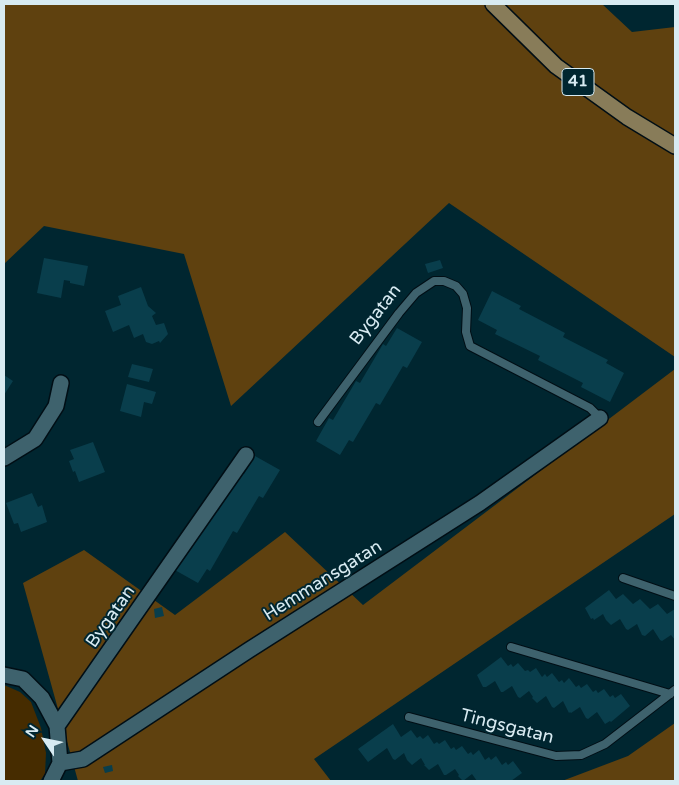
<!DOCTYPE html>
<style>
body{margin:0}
#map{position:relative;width:679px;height:785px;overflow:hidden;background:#002630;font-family:"Varela Round",sans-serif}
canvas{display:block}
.frame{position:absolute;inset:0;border:5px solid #d8ebf2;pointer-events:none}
.north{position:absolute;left:20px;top:715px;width:50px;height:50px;-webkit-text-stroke:4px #002630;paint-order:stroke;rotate:304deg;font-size:14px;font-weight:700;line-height:20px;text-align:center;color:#d8ebf2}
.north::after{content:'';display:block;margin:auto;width:18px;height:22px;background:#d8ebf2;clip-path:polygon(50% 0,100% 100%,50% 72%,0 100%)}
</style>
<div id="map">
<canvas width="679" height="785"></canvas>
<div class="frame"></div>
<div class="north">N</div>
</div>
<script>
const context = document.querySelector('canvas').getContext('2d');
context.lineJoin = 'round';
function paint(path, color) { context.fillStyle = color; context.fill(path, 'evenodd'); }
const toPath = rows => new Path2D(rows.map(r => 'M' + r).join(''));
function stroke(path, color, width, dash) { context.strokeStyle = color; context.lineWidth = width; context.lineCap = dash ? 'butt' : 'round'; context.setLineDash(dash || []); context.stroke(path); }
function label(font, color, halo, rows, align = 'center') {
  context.font = font + ' "Varela Round",sans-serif'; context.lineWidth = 4; context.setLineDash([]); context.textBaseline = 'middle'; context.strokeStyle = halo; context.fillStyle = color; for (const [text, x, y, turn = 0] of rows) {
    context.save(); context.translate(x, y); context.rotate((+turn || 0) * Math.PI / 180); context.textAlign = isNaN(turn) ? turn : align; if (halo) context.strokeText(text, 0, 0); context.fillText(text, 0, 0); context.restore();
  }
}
paint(toPath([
 [4,685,20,692,31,702,41,728,46,753,45,774,40,781,4,781]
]), '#462c00');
paint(toPath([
 [4,4,602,4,632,32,675,27,675,357,449,203,231,406,184,254,44,226,4,264],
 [675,369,675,514,314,759,331,781,78,781,23,583,84,550,175,615,285,532,363,605],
 [675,723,675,781,562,781,628,756]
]), '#5f410f');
paint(toPath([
 [44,258,88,266,84,286,70,283,70,281,64,280,61,298,37,293],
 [440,260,443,268,428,273,425,264],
 [141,287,148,306,156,313,152,316,156,325,164,323,168,334,160,343,159,341,152,344,146,342,143,334,134,338,129,325,113,332,105,311,121,305,118,296],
 [492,291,521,306,519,309,565,333,563,337,608,360,606,363,624,373,610,402,581,387,583,383,538,360,540,356,495,334,497,330,478,320],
 [397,328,422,342,407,368,403,366,380,405,376,403,353,442,349,440,340,455,316,441,329,418,333,420,356,381,360,383,383,344,386,346],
 [132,364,153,369,149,382,128,377],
 [4,375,13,381,4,395],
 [127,384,156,392,152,404,144,402,141,417,120,411],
 [93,442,105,472,79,482,75,471,73,472,69,461,74,459,70,450],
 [255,456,280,470,263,498,259,496,237,533,233,531,210,571,207,569,198,583,173,569,187,546,191,549,214,509,218,511,241,472,244,474],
 [32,493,38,507,42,505,47,522,21,532,18,523,14,524,6,503],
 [609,590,616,599,623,594,633,604,640,599,650,609,658,604,667,614,675,609,675,640,671,635,662,641,660,640,653,629,645,636,642,635,637,624,628,630,626,629,620,619,611,625,606,620,603,614,594,620,593,618,591,619,585,608],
 [162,607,164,616,155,618,154,609],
 [501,657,508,666,511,664,513,667,518,663,525,671,528,670,530,672,536,668,542,677,545,674,547,677,552,673,559,682,562,680,564,683,569,678,576,687,579,685,581,688,587,684,593,692,596,690,598,693,604,689,610,697,613,695,615,698,621,694,630,706,611,722,610,721,605,724,597,712,588,719,586,718,580,707,571,713,570,712,569,713,563,701,554,708,552,707,546,696,537,703,532,698,533,697,529,691,520,698,518,697,512,686,503,692,501,692,495,681,486,687,483,687,477,675],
 [393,724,401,737,411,730,417,738,420,736,423,739,428,735,434,744,437,742,439,744,445,740,451,749,454,747,456,750,462,746,468,754,471,752,473,755,479,750,485,760,489,757,491,760,496,756,502,765,506,762,508,765,513,761,522,773,511,781,490,781,489,780,487,781,477,781,472,774,463,781,458,776,459,775,455,769,446,775,444,775,438,764,429,770,424,765,425,765,421,758,412,765,407,760,404,753,395,760,393,759,387,748,368,762,358,749],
 [112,765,113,771,105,773,103,767]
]), '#093e4c');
const lane = toPath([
 [318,422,399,313,416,293,434,281,444,281,456,286,463,294,467,308,466,332,470,346,590,408,600,418],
 [623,578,675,596],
 [511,647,670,694],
 [409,717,556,756,581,755,605,744,675,690]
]);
const street = toPath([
 [4,458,35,439,56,406,61,383],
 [4,675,23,679,42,698,57,726,60,763,51,781],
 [57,726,246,455],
 [60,763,83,759,249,650,480,503,600,418]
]);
const primary = toPath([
 [493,4,556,66,627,117,675,146]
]);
stroke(lane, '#000e15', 10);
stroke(street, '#000e15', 18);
stroke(primary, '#000e15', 18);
stroke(lane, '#3e626d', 8);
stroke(street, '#3e626d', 15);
stroke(primary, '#887c59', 15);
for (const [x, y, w] of [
 [578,82,32]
]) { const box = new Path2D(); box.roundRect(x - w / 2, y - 13.5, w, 27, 4); context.fillStyle = '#002630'; context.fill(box); stroke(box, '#d8ebf2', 1); }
label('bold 16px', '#d8ebf2', null, [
 ["41",578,82]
]);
label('18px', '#d8ebf2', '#002630', [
 ["Bygatan",376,315,-52],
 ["Hemmansgatan",323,581,-32],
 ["Bygatan",111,617,-55],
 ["Tingsgatan",507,727,14]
]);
</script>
